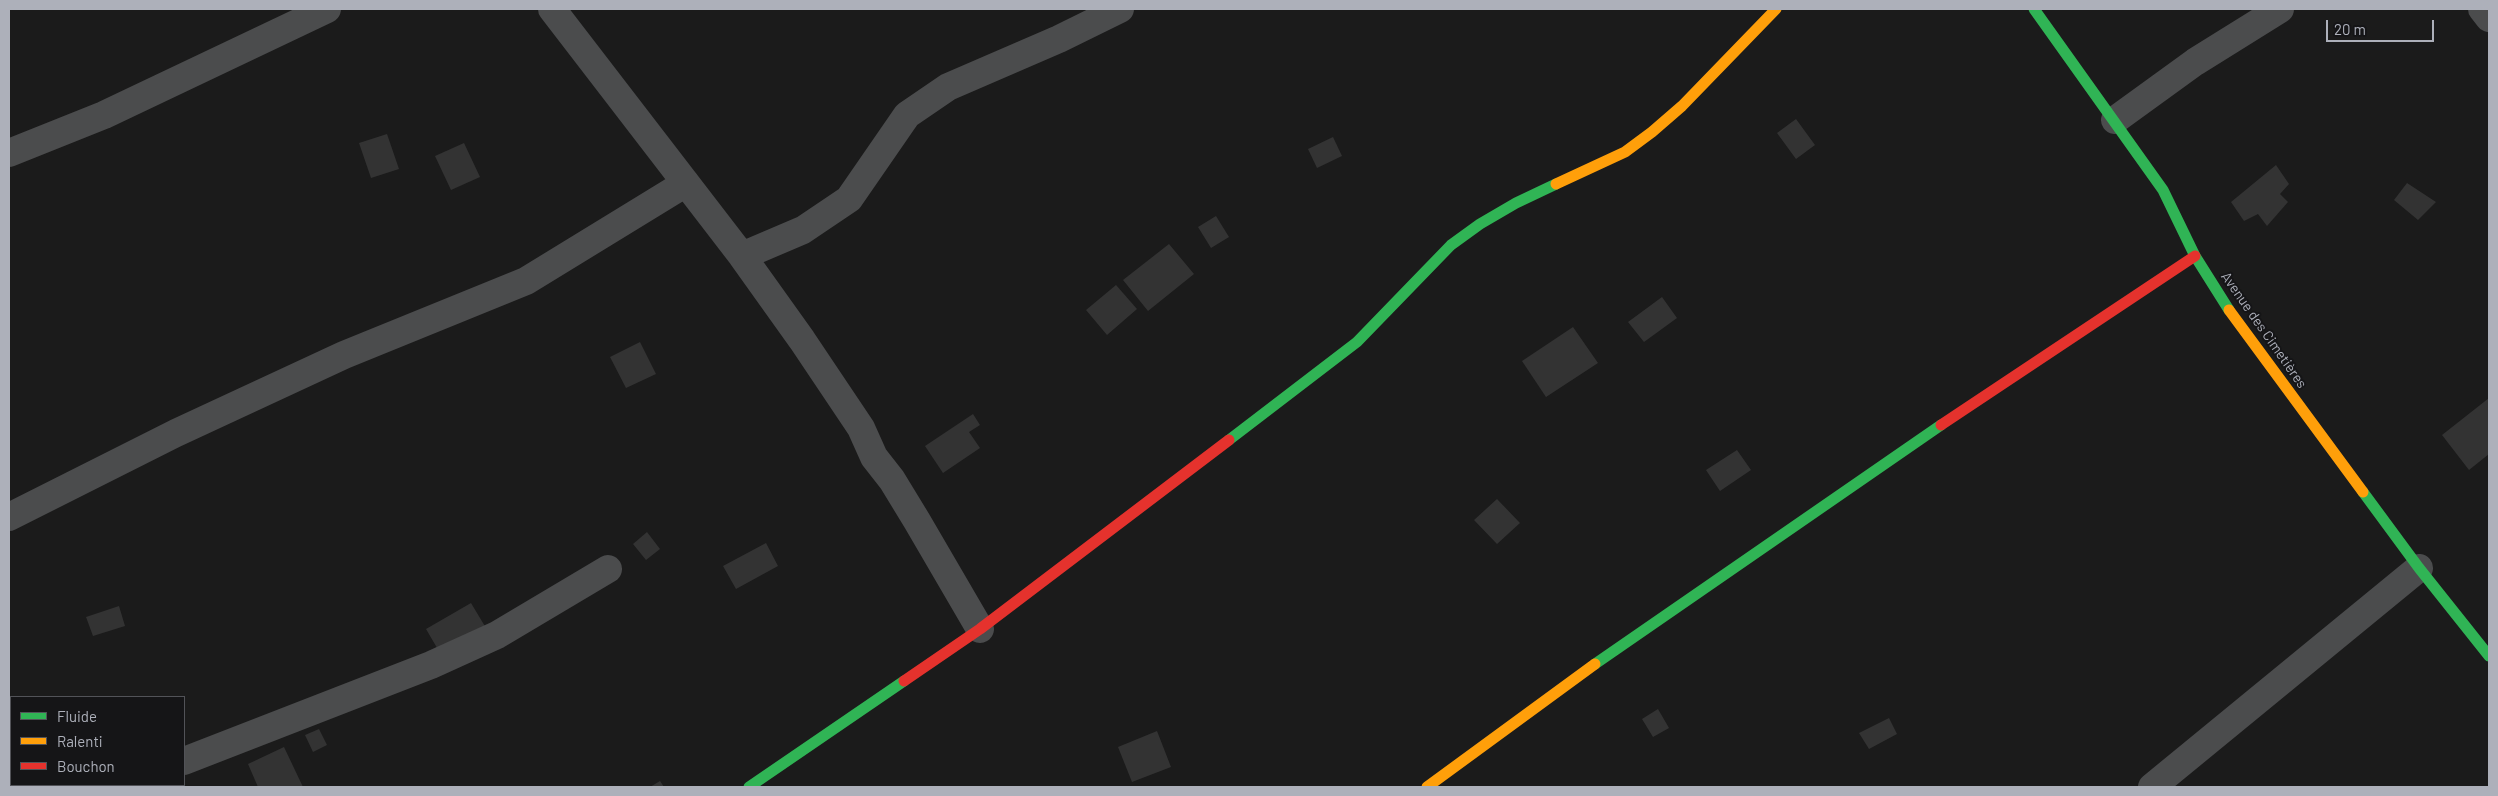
<!DOCTYPE html>
<meta charset="utf-8">
<style>
body{margin:0}
#map{position:relative;width:2498px;height:796px;overflow:hidden;background:#1b1b1b;font-family:Barlow,sans-serif}
canvas{display:block}
.frame{position:absolute;inset:0;border:10px solid #adb0ba;pointer-events:none}
.legend{position:absolute;left:10px;top:696px;width:175px;height:90px;box-sizing:border-box;background:#151517;border:1px solid #525358;margin:0;padding:6px 9px;list-style:none;font-size:15px;color:#adb0ba}
.legend li{display:flex;align-items:center;gap:10px;height:25px}
.legend b{width:25px;border:1px solid #525358}
.scale{position:absolute;left:2326px;top:20px;width:108px;height:22px;box-sizing:border-box;border:2px solid #adb0ba;border-top:0;padding-left:6px;font-size:15px;line-height:18px;white-space:nowrap;color:#adb0ba;-webkit-text-stroke:4px #151517;paint-order:stroke}
</style>
<div id="map">
<canvas width="2498" height="796"></canvas>
<div class="frame"></div>
<ul class="legend">
<li><b style="height:6px;background:#30b455"></b>Fluide</li>
<li><b style="height:6px;background:#ff9f0a"></b>Ralenti</li>
<li><b style="height:6px;background:#e5322d"></b>Bouchon</li>
</ul>
<div class="scale">20 m</div>
</div>
<script>
const context = document.querySelector('canvas').getContext('2d');
context.lineJoin = 'round';
function paint(path, color) { context.fillStyle = color; context.fill(path, 'evenodd'); }
const toPath = rows => new Path2D(rows.map(r => 'M' + r).join(''));
function stroke(path, color, width, dash) { context.strokeStyle = color; context.lineWidth = width; context.lineCap = dash ? 'butt' : 'round'; context.setLineDash(dash || []); context.stroke(path); }
function label(font, color, halo, rows, align = 'center') {
  context.font = font + ' Barlow,sans-serif'; context.lineWidth = 4; context.setLineDash([]); context.textBaseline = 'middle'; context.strokeStyle = halo; context.fillStyle = color; for (const [text, x, y, turn = 0] of rows) {
    context.save(); context.translate(x, y); context.rotate((+turn || 0) * Math.PI / 180); context.textAlign = isNaN(turn) ? turn : align; if (halo) context.strokeText(text, 0, 0); context.fillText(text, 0, 0); context.restore();
  }
}
paint(toPath([
 [1796,119,1815,145,1796,159,1777,133],
 [387,134,399,169,371,178,359,143],
 [1333,137,1342,156,1317,168,1308,149],
 [464,143,480,177,451,190,435,156],
 [2276,165,2289,184,2280,194,2288,202,2267,226,2258,214,2244,221,2231,202],
 [2407,183,2436,202,2418,220,2394,200],
 [1216,216,1229,237,1211,248,1198,227],
 [1169,244,1194,274,1148,311,1123,280],
 [1116,285,1137,309,1107,335,1086,310],
 [1662,297,1677,318,1644,342,1628,322],
 [1573,327,1598,363,1546,397,1522,361],
 [640,342,656,374,626,388,610,357],
 [2489,398,2489,454,2469,470,2442,435],
 [973,414,980,425,969,432,980,448,943,473,925,446],
 [1737,450,1751,470,1720,491,1706,470],
 [1497,499,1520,523,1497,544,1474,520],
 [647,532,660,549,646,560,633,544],
 [766,543,778,566,736,589,723,566],
 [471,603,486,628,440,653,426,629],
 [119,606,125,626,93,636,86,617],
 [1658,709,1669,728,1653,737,1642,719],
 [1889,718,1897,734,1869,749,1859,733],
 [11,721,11,745,9,746,9,722],
 [319,729,327,745,313,752,305,735],
 [1157,731,1171,767,1132,782,1118,747],
 [284,747,303,787,258,787,248,764],
 [660,781,664,787,650,787]
]), '#333');
stroke(toPath([
 [552,9,742,256,802,340,861,428,874,457,892,480,917,521,980,629],
 [2482,9,2489,18],
 [2115,120,2195,62,2280,9],
 [9,153,104,115,327,9],
 [742,256,803,230,849,199,907,115,948,87,1059,39,1120,9],
 [9,517,176,433,344,355,526,281,686,183],
 [184,761,431,665,497,635,608,569],
 [134,787,138,785],
 [2152,787,2419,568]
]), '#4b4c4d', 28);
stroke(toPath([
 [2034,9,2163,190,2195,256,2229,310],
 [1229,440,1357,342,1451,245,1480,224,1516,203,1556,184],
 [2363,492,2419,568,2489,656],
 [1595,664,1941,425],
 [749,787,904,681]
]), '#30b455', 11);
stroke(toPath([
 [1556,184,1625,152,1652,132,1682,106,1776,9],
 [2229,310,2363,492],
 [1427,787,1595,664]
]), '#ff9f0a', 11);
stroke(toPath([
 [1941,425,2195,256],
 [904,681,980,629,1229,440]
]), '#e5322d', 11);
label('14px', '#adb0ba', '#151517', [
 ["Avenue des Cimetières",2264,330,55]
]);
</script>
